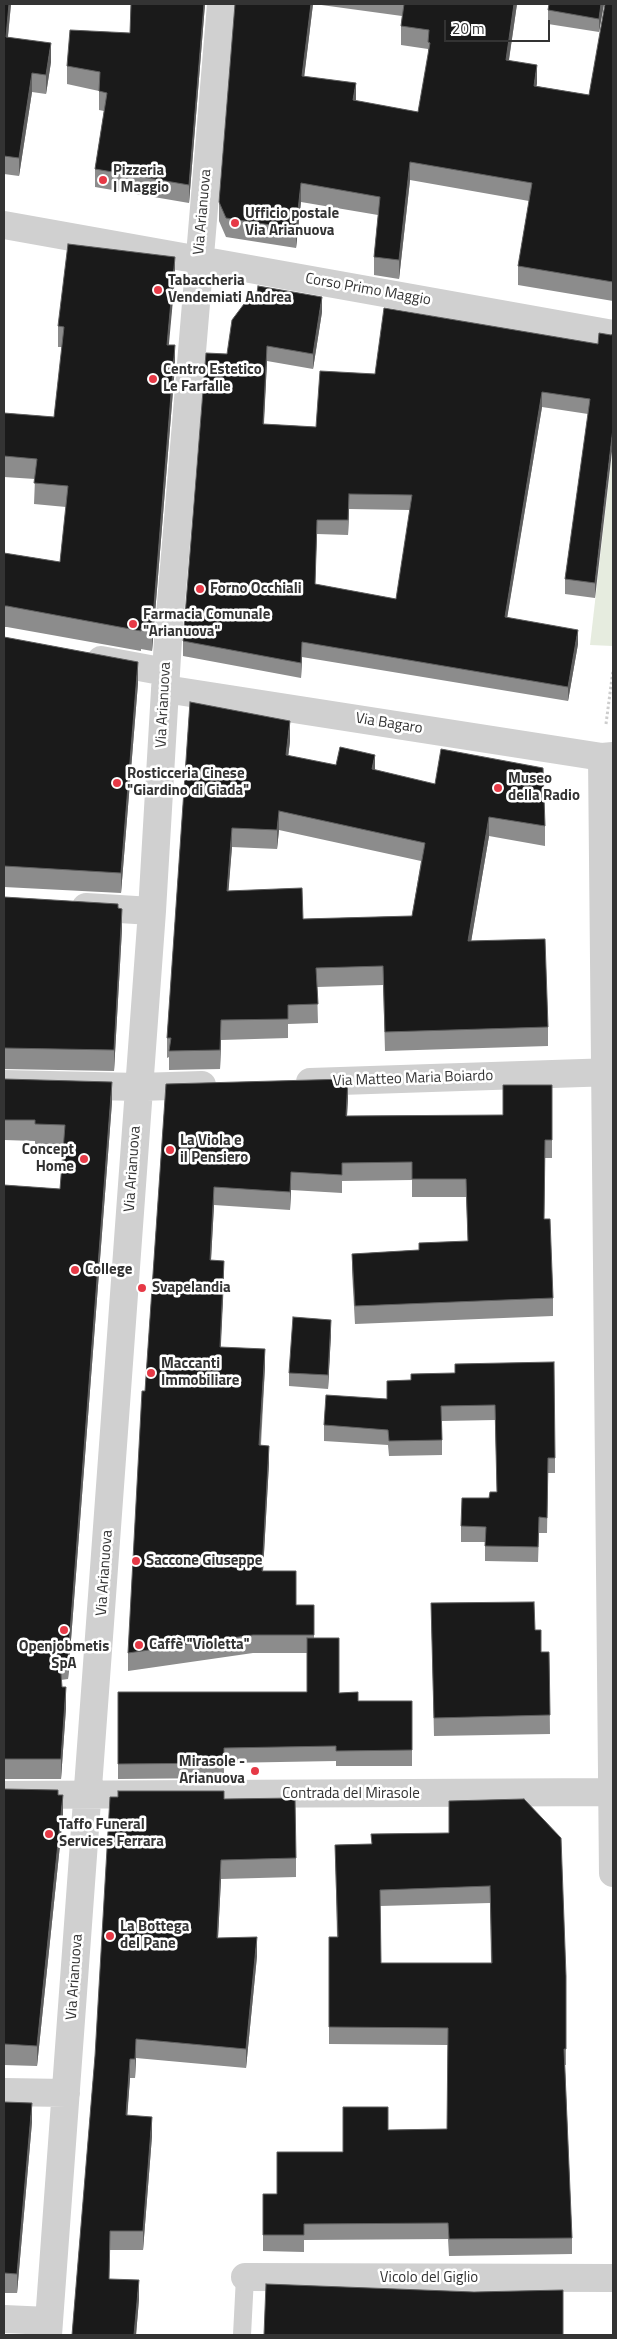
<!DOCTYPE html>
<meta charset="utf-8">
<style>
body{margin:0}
#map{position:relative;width:617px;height:2339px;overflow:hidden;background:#fff;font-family:"Titillium Web",sans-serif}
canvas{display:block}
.frame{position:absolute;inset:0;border:5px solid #333;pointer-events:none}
.scale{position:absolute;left:444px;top:20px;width:106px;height:22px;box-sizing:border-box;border:2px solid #333;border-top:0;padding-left:6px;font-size:15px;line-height:18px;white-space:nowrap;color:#333;-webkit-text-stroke:4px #fff;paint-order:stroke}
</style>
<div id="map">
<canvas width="617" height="2339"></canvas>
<div class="frame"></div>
<div class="scale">20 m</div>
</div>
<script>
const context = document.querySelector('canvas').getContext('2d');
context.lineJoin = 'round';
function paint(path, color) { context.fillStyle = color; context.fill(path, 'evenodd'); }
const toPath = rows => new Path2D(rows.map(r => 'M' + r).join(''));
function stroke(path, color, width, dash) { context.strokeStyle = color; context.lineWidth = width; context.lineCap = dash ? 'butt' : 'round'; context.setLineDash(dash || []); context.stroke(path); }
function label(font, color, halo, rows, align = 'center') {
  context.font = font + ' "Titillium Web",sans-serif'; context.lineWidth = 5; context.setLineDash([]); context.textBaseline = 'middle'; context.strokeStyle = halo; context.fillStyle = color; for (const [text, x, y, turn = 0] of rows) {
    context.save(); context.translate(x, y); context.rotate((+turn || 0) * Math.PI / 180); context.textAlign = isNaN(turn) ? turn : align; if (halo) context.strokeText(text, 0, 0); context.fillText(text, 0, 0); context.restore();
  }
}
paint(toPath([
 [613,446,613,646,590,645]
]), '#e6ecdf');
stroke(toPath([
 [606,724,613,670]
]), '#cdcdcd', 3, [2.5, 2.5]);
stroke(toPath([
 [242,2335,245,2277]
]), '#d0d0d0', 18);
stroke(toPath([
 [4,225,613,334],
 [101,660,166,672],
 [165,689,602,757,613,756],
 [602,757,613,1873],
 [86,907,152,911],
 [310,1082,613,1072],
 [4,1084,139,1087,202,1085],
 [4,1795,613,1792],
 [4,2092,66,2093],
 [245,2277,613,2278],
 [4,2319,49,2321],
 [48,2335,152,911,168,639,221,4]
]), '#d0d0d0', 28);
paint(toPath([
 [4,4,11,4,8,37,51,62,46,94,32,92,19,176,4,174],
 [131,4,205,4,189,203,95,187,95,169,104,111,99,110,99,91,67,84,67,66,130,33],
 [235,4,313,4,304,76,356,101,418,112,428,57,428,49,401,45,401,26,402,16,314,4,517,4,509,60,537,83,536,86,589,95,613,4,613,301,518,285,518,266,529,201,410,180,399,279,374,275,374,257,378,215,301,202,296,248,226,237,219,221,219,202],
 [549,4,604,4,599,32,548,24,548,10],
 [175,278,168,345,175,366,152,651,141,649,141,651,7,627,4,627,4,553,60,562,66,507,34,504,35,479,4,477,4,413,54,417,62,347,58,347,58,326],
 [322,312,313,369,267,361,264,424,316,427,375,374,598,344,595,598,565,594,565,579,588,414,542,407,507,617,578,644,568,701,302,657,301,678,183,656,183,641,227,354],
 [349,509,410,510,396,599,315,584,317,534,348,535],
 [4,637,138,683,121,893,4,887],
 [190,702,290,741,288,756,336,765,375,770,545,826,545,846,489,836,471,941,548,1027,548,1046,385,1051,383,985,317,987,318,1023,288,1024,288,1038,221,1040,220,1069,169,1070,169,1057,167,1058,167,1038],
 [279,830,421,861,412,916,303,919,228,891,232,847,277,849],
 [4,897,118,908,122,929,114,1071,4,1069],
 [4,1079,112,1102,68,1679,61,1680,62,1687,66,1708,61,1779,4,1779,4,1185,60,1189,64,1145,35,1144,35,1141,4,1140],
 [166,1084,348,1097,347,1116,503,1115,552,1085,552,1158,545,1158,544,1219,553,1298,553,1316,355,1324,352,1272,352,1254,419,1250,468,1241,466,1197,412,1197,412,1180,342,1181,342,1193,291,1190,290,1210,214,1205,211,1260,224,1279,220,1347,265,1367,261,1445,269,1463,263,1571,296,1605,314,1605,314,1638,339,1693,358,1701,412,1701,412,1766,336,1766,336,1761,224,1763,224,1778,118,1779,118,1692,307,1692,307,1653,253,1653,128,1671,128,1653,145,1391],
 [331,1334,328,1389,289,1386,289,1373],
 [455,1364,555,1458,555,1473,548,1473,547,1533,539,1533,538,1562,485,1561,485,1542,461,1542,461,1526,497,1492,495,1420,442,1421,442,1455,389,1456,388,1445,324,1441,324,1425,387,1399,387,1381,411,1380,455,1373],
 [431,1603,535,1630,541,1652,549,1652,550,1734,434,1736],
 [4,1789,58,1795,63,1816,37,2066,4,2065],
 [224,1799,296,1858,296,1877,221,1879,218,1938,257,1956,246,2068,136,2058,135,2078,130,2078,127,2115,152,2136,143,2250,110,2250,109,2279,139,2299,136,2335,72,2335,95,2056],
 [449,1833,566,1976,566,2065,565,2065,572,2238,572,2254,449,2256,448,2239,304,2240,304,2252,263,2251,263,2194,277,2194,343,2152,388,2130,447,2129,448,2045,329,2044,329,1937,337,1937,335,1845,371,1844],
 [490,1903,491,1963,381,1963,380,1906],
 [4,2102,32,2122,17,2293,4,2293]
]), '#8c8c8c');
paint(toPath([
 [9,4,11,4,6,55,6,37],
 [204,4,205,4,189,203,189,185],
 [311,4,313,4,302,95,302,76],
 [514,4,517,4,506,79,506,60],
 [601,4,604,4,599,32,599,19],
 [51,43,51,62,46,94,46,75],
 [537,65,537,83,534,104,534,86],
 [32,73,32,92,19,176,19,158],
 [356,83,356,101,353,100],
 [410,162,410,180,399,279,399,260],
 [301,183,301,202,296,248,296,229],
 [175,257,175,278,167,365,167,345],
 [322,297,322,312,313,369,313,354],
 [175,345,175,366,152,651,152,630],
 [267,346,267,361,263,438,263,424],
 [542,392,542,407,505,631,505,617],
 [613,428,613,443,595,598,595,583],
 [349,494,349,509,348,535,348,520],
 [578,630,578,644,568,701,568,687],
 [302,642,302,657,301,678,301,663],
 [138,662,138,683,121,893,121,873],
 [290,721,290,741,286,775,286,755],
 [375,755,375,774,372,769],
 [279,811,279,830,277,849,277,830],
 [489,817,489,836,468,960,468,941],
 [232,828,232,847,227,910,227,891],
 [4,866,5,866,5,886,4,887],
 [122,909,122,929,114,1071,114,1050],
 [221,1020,221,1040,220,1069,220,1050],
 [348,1079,348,1097,346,1134,346,1116],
 [112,1082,112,1102,68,1679,68,1659],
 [291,1172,291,1190,290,1210,290,1192],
 [214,1187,214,1205,210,1278,210,1260],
 [224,1261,224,1279,220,1365,220,1347],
 [331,1320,331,1334,328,1389,328,1375],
 [265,1349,265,1367,259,1462,259,1445],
 [269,1446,269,1463,262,1589,262,1571],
 [66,1687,66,1708,61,1779,61,1759],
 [63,1795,63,1816,37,2066,37,2046],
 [221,1860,221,1879,217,1957,217,1938],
 [257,1937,257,1956,246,2068,246,2049],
 [136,2039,136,2058,135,2078,135,2059],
 [130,2059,130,2078,126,2134,126,2115],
 [32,2103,32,2122,17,2293,17,2274],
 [152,2117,152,2136,143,2250,143,2231],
 [139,2280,139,2299,136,2335,134,2335]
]), '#5f5f5f');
const building = toPath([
 [4,4,9,4,6,37,51,43,46,75,32,73,19,158,4,156,4,4],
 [131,4,204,4,189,185,95,169,107,93,99,91,100,72,67,66,70,30,130,33,131,4],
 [235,4,311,4,302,76,356,83,353,100,418,112,430,43,428,42,429,30,401,26,404,4,514,4,506,60,537,65,534,86,589,95,605,4,613,4,613,282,518,266,532,183,410,162,399,260,374,257,380,197,301,183,296,229,226,218,219,202,235,4],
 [549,4,601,4,599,19,548,10,549,4],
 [68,244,175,257,167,345,175,345,152,630,141,628,141,631,7,606,4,606,4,553,60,562,68,486,34,483,37,459,4,456,4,413,54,417,64,327,58,326,68,244],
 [258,286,322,297,313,354,267,346,263,424,316,427,320,371,375,374,384,308,598,344,599,333,611,335,613,334,613,428,595,583,565,579,590,399,542,392,505,617,578,630,568,687,302,642,301,663,183,641,206,353,227,354,232,320,244,304,256,300,258,286],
 [349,494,412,495,396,599,315,584,317,520,348,520,349,494],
 [4,637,138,662,121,873,4,866,4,637],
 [190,702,290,721,286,755,336,765,340,747,375,755,372,769,435,784,441,749,543,768,545,826,489,817,468,941,545,939,548,1027,385,1032,383,966,316,968,318,1004,288,1005,288,1019,221,1020,220,1050,169,1051,171,1038,167,1038,190,702],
 [279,811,425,843,412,916,303,919,302,888,227,891,232,828,277,830,279,811],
 [4,897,118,904,118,908,122,909,114,1050,4,1048,4,897],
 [4,1079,112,1082,68,1659,60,1660,62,1687,66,1687,61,1759,4,1759,4,1185,60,1189,65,1125,35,1124,35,1120,4,1120,4,1079],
 [348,1079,346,1116,503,1115,503,1085,552,1085,552,1140,545,1140,544,1219,550,1219,553,1298,355,1306,352,1254,419,1250,419,1243,468,1241,466,1179,412,1179,412,1162,342,1163,342,1175,291,1172,290,1192,214,1187,210,1260,224,1261,220,1347,265,1349,259,1445,269,1446,262,1571,296,1571,296,1605,314,1605,314,1635,253,1635,128,1653,142,1391,145,1391,166,1084,348,1079],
 [293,1317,331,1320,328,1375,289,1373,293,1317],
 [554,1362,555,1458,548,1458,547,1518,539,1517,538,1547,485,1546,486,1527,461,1526,462,1498,489,1498,490,1492,497,1492,495,1405,441,1406,442,1440,389,1441,388,1430,324,1425,326,1395,387,1399,387,1381,411,1380,411,1374,455,1373,455,1364,554,1362],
 [534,1602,535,1630,541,1630,541,1652,549,1652,550,1715,434,1718,431,1603,534,1602],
 [307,1638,339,1638,339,1693,358,1692,358,1701,412,1701,412,1750,336,1751,336,1746,224,1748,224,1763,118,1764,118,1692,307,1692,307,1638],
 [4,1789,58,1790,58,1795,63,1795,37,2046,4,2044,4,1789],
 [118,1791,224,1791,224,1799,295,1798,296,1858,221,1860,217,1938,257,1937,246,2049,136,2039,135,2059,130,2059,126,2115,152,2117,143,2231,110,2231,109,2279,139,2280,134,2335,72,2335,95,2056,110,1797,118,1797,118,1791],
 [524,1799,561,1838,566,1976,566,2049,564,2049,572,2238,449,2239,448,2223,304,2224,304,2235,263,2235,263,2194,277,2194,277,2152,343,2152,343,2107,388,2107,388,2130,447,2129,448,2028,329,2027,329,1937,338,1937,335,1845,372,1844,371,1834,449,1833,449,1801,524,1799],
 [490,1886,492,1963,381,1963,380,1890,490,1886],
 [4,2102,32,2103,17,2274,4,2273,4,2102],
 [266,2284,474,2292,563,2290,563,2335,264,2335,266,2284]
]);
paint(building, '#1a1a1a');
stroke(building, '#5f5f5f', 1);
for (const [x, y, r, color] of [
 [103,180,5,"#e63946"],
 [235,223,5,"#e63946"],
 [158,290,5,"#e63946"],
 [153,379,5,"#e63946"],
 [200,589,5,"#e63946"],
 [133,624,5,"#e63946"],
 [117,783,5,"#e63946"],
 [498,788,5,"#e63946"],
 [170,1150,5,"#e63946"],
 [84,1159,5,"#e63946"],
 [75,1270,5,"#e63946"],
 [142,1288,5,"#e63946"],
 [151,1373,5,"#e63946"],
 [136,1561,5,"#e63946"],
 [64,1630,5,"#e63946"],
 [139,1645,5,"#e63946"],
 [255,1771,5,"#e63946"],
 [49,1834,5,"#e63946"],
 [110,1936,5,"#e63946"]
]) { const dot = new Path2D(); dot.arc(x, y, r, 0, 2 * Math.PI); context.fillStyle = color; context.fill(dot); stroke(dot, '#fff', 2); }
label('bold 15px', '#333', '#fff', [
 ["Pizzeria",113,171],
 ["I Maggio",113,188],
 ["Ufficio postale",245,214],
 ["Via Arianuova",245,231],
 ["Tabaccheria",168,281],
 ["Vendemiati Andrea",168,298],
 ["Centro Estetico",163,370],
 ["Le Farfalle",163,387],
 ["Forno Occhiali",210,589],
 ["Farmacia Comunale",143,615],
 ["\"Arianuova\"",143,632],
 ["Rosticceria Cinese",127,774],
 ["\"Giardino di Giada\"",127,791],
 ["Museo",508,779],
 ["della Radio",508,796],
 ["La Viola e",180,1141],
 ["il Pensiero",180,1158],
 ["Concept",74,1150,"right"],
 ["Home",74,1167,"right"],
 ["College",85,1270],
 ["Svapelandia",152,1288],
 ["Maccanti",161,1364],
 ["Immobiliare",161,1381],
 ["Saccone Giuseppe",146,1561],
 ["Caffè \"Violetta\"",149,1645],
 ["Openjobmetis",64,1647,"center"],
 ["SpA",64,1664,"center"],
 ["Mirasole -",245,1762,"right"],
 ["Arianuova",245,1779,"right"],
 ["Taffo Funeral",59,1825],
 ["Services Ferrara",59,1842],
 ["La Bottega",120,1927],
 ["del Pane",120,1944]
], 'left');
label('15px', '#333', '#fff', [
 ["Via Arianuova",203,212,-85],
 ["Corso Primo Maggio",368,290,10],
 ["Via Arianuova",164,705,-87],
 ["Via Bagaro",389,724,9],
 ["Via Matteo Maria Boiardo",413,1079,-2],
 ["Via Arianuova",133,1169,-86],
 ["Via Arianuova",105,1573,-86],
 ["Contrada del Mirasole",351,1794],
 ["Via Arianuova",75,1977,-86],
 ["Vicolo del Giglio",429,2278]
]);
</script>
